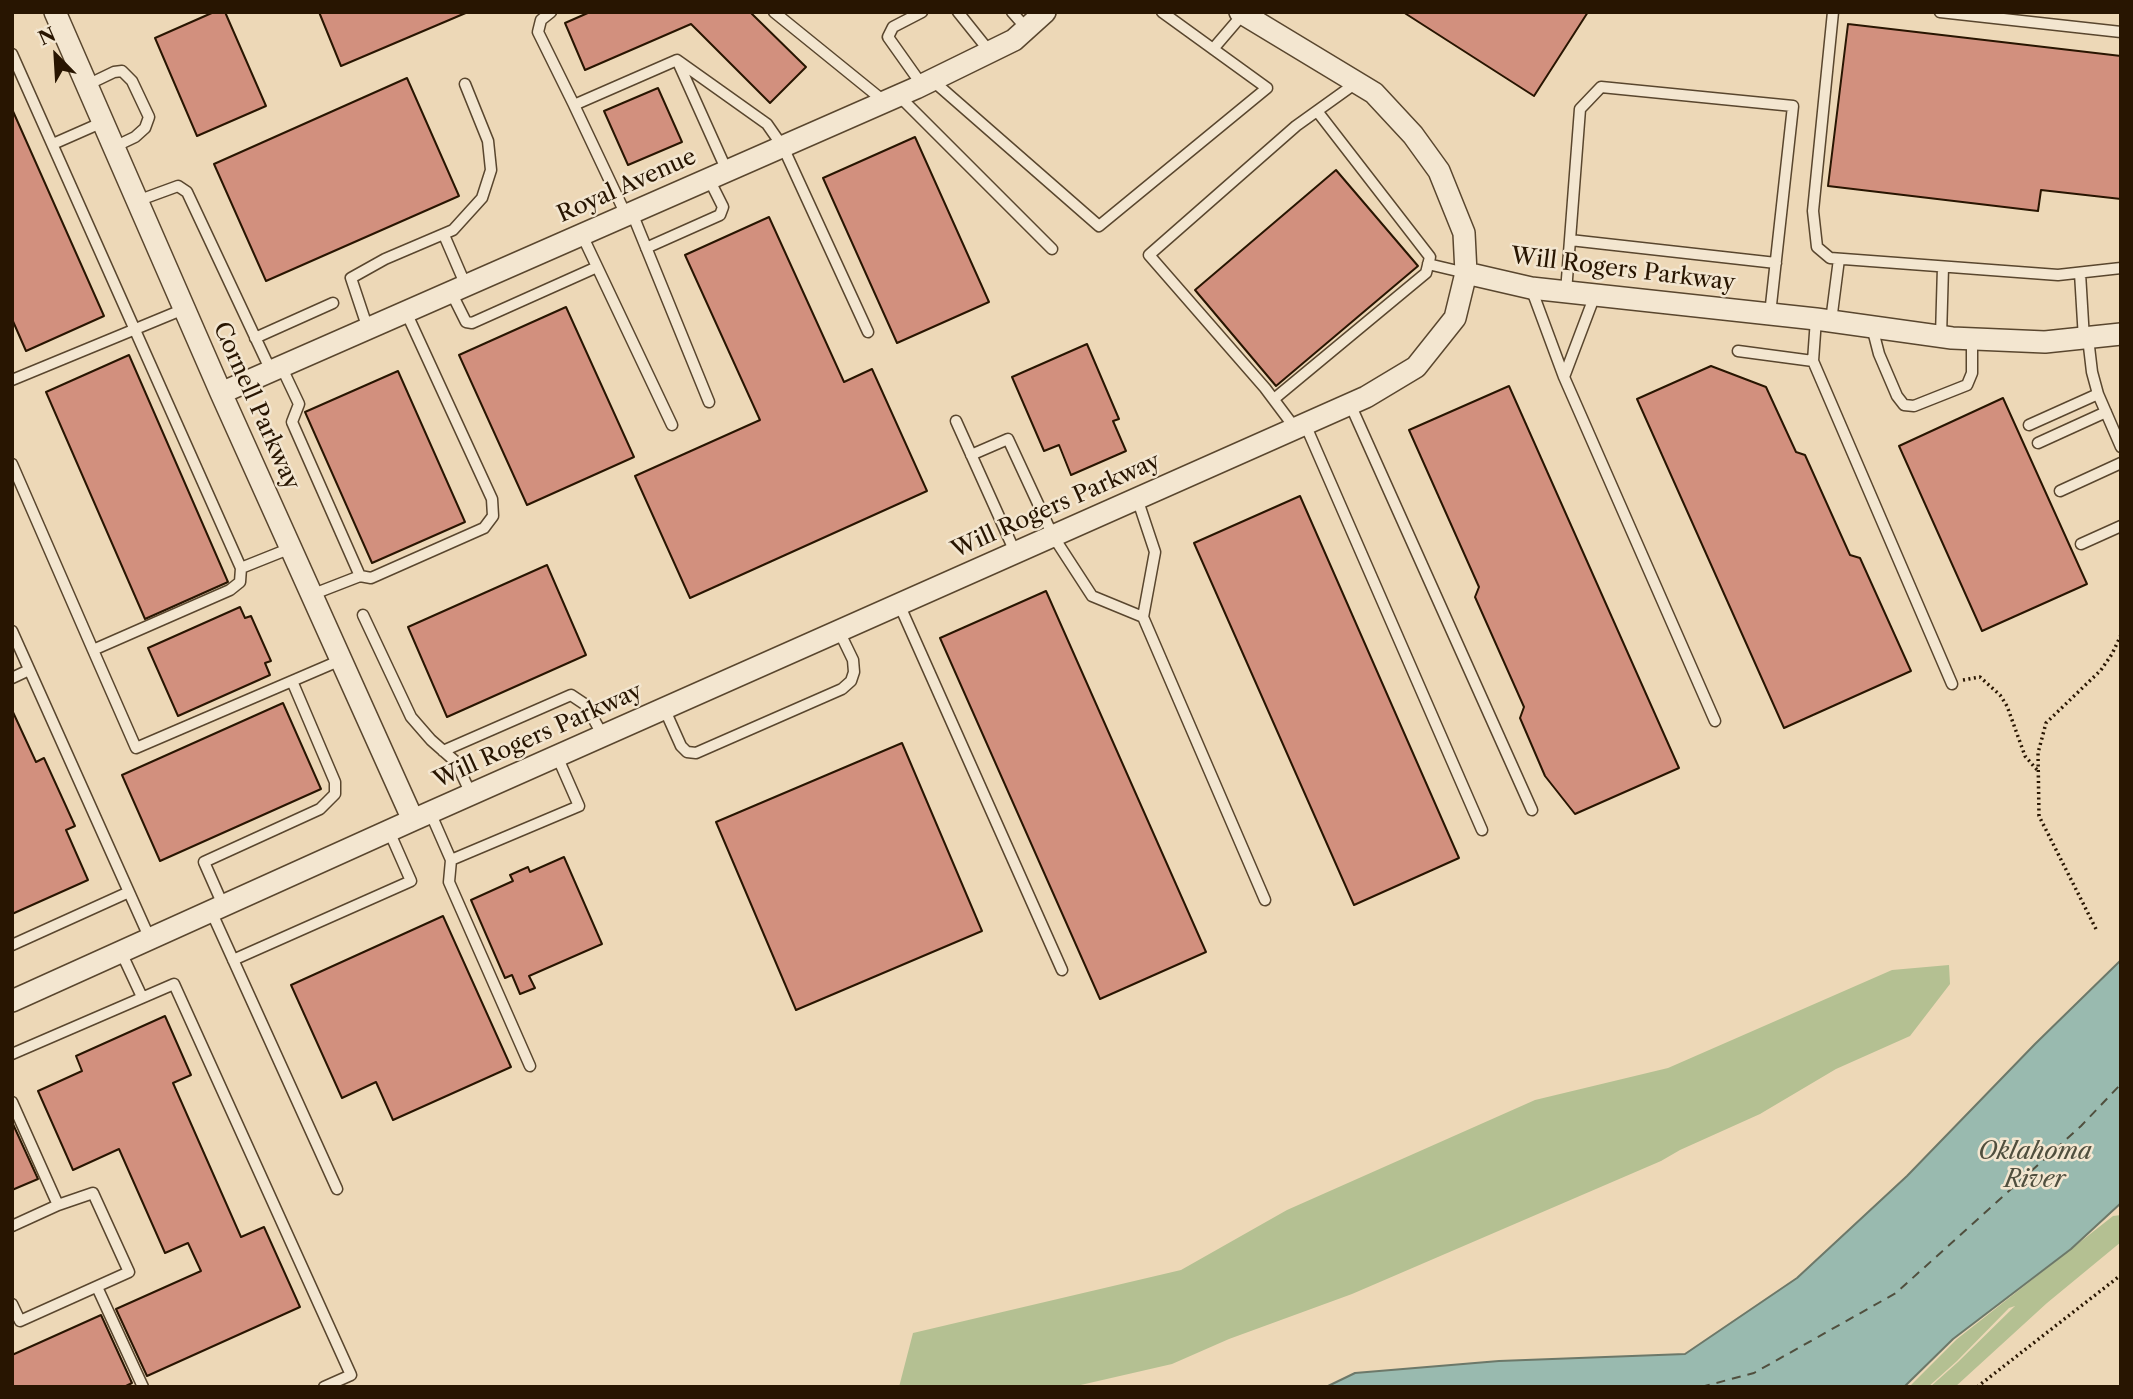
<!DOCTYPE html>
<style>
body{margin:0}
#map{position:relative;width:2133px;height:1399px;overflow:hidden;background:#edd8b7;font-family:"Libre Caslon Text",serif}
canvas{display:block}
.frame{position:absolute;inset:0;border:14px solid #281501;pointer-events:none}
.north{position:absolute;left:21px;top:21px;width:70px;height:70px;-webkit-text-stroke:5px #f3e6d0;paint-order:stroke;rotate:336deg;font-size:19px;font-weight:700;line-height:28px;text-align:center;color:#281501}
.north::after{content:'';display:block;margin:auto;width:24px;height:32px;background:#281501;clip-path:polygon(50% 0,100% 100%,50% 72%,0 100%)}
</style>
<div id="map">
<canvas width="2133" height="1399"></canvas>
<div class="frame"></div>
<div class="north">N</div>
</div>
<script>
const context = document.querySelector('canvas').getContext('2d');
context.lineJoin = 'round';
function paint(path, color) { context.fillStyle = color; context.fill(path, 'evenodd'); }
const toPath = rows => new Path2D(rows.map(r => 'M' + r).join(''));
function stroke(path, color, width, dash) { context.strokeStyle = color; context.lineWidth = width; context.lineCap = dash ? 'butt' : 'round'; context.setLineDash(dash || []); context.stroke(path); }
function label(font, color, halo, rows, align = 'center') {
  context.font = font + ' "Libre Caslon Text",serif'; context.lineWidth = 5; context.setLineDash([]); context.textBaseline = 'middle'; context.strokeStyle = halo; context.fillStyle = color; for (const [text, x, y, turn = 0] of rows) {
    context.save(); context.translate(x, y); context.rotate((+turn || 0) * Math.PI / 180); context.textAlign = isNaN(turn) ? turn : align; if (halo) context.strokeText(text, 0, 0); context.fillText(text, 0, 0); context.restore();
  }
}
paint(toPath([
 [1949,965,1950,984,1910,1036,1836,1069,1760,1114,1680,1150,1661,1161,1352,1294,1229,1339,1172,1364,1072,1387,899,1387,913,1333,1181,1270,1287,1210,1535,1100,1668,1068,1892,970],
 [2121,1215,2121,1242,2047,1303,1955,1387,1930,1387,1958,1362,2015,1306,2009,1308,1957,1361,1928,1387,1909,1387,1957,1339,2113,1216]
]), '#b4c092');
const water = toPath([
 [2121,960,2121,1203,2071,1249,1953,1339,1904,1387,1326,1387,1355,1373,1499,1361,1685,1354,1797,1278,1907,1176,2035,1044,2121,960]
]);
paint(water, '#99baaf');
stroke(water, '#6c7869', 2);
stroke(toPath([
 [1701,1387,1754,1373,1896,1293,2081,1126,2121,1084]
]), '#504f3e', 2, [9, 7]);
const building = toPath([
 [214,12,225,12,266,106,197,136,155,38,214,12],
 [319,12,468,12,341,66,319,12],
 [590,12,750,12,806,67,770,103,691,24,585,70,565,23,590,12],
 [1403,12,1588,12,1534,96,1403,12],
 [1848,24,2121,56,2121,199,2041,190,2038,211,1828,186,1848,24],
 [407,78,459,196,266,281,214,164,407,78],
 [658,88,682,142,628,165,604,111,658,88],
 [12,109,104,316,26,351,12,319,12,109],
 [915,137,989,302,897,343,823,178,915,137],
 [1336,170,1418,266,1276,386,1195,290,1336,170],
 [769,217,844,382,872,369,927,491,690,598,635,476,760,420,685,255,769,217],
 [566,307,634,457,527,505,459,355,566,307],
 [1087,344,1119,419,1113,421,1126,451,1071,475,1059,445,1044,451,1012,377,1087,344],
 [129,355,228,582,145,619,46,392,129,355],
 [1711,366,1766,387,1796,452,1805,455,1850,555,1860,558,1911,671,1784,728,1637,399,1711,366],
 [398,371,465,522,372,563,305,412,398,371],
 [1509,386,1679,768,1575,814,1545,776,1520,718,1524,707,1475,597,1479,587,1409,430,1509,386],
 [2003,398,2087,584,1982,631,1899,446,2003,398],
 [1300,496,1459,858,1354,905,1194,543,1300,496],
 [547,565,586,655,447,717,408,627,547,565],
 [1046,591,1206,952,1100,999,940,638,1046,591],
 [240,607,245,618,251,616,271,661,265,663,270,675,178,716,148,648,240,607],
 [283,703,321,789,160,861,122,775,283,703],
 [12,710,36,762,44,758,65,804,75,826,66,830,88,880,12,914,12,710],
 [902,743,982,931,796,1010,716,822,902,743],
 [564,857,602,944,529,976,535,988,520,994,512,975,505,978,471,900,513,881,510,875,528,867,530,872,564,857],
 [443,916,511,1067,393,1120,376,1082,342,1098,291,985,443,916],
 [165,1016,191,1075,173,1083,241,1237,264,1227,300,1307,147,1376,116,1309,201,1271,188,1243,165,1253,119,1149,73,1170,38,1091,82,1071,76,1056,165,1016],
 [12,1122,38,1179,12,1190,12,1122],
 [101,1315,132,1383,124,1387,12,1387,12,1355,101,1315]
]);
paint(building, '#d2907e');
stroke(building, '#281501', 2);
const lane = toPath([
 [551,12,541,20,538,32,574,105],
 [774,12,885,102],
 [958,12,990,52],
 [1012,12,1027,29],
 [1833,12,1813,211,1817,247,1830,258,2058,275,2121,268],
 [1940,12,2121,32],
 [1213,49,1243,14],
 [12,54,241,568,240,582,230,590,93,650,12,464],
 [678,62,727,171],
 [932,80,1099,226,1267,88,1162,12],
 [87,85,114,72,122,71,132,81,149,117,145,128,135,137,114,147],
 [922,85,888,37,893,27,922,12],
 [899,96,1052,249],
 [53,144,103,122],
 [137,201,178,186,187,192,271,371],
 [632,213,709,402],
 [626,215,574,105,677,60,767,124,783,147,868,332],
 [444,235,466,286],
 [582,235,672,425],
 [1570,240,1776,263],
 [646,248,720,215,723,207,709,179],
 [1428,264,1466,273],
 [2080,273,2084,339],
 [1531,288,1564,377,1715,721],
 [451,292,466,322,472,323,597,267],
 [1566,292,1580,109,1601,87,1793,106,1770,314],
 [1816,319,1813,361,1952,684],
 [1831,321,1839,259],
 [1872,327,1879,354,1897,396,1904,405,1914,406,1967,385,1972,373,1972,339],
 [368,329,351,278,385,259,453,230,482,198,491,170,488,141,465,84],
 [1941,336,1943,267],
 [255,338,333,303],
 [2088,338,2092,372,2098,394,2121,447],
 [1738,351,1813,361],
 [281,366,299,404,292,422,360,576,371,578,484,528,493,516,492,499,406,312],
 [1564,377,1595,295],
 [12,380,184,309],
 [1274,399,1426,273,1430,257,1317,111],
 [1350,404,1532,810],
 [956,421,1015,552],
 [1305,424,1482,830],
 [2029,425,2098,394],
 [1295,428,1265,388,1149,255,1296,126,1356,83],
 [2038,443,2106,412],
 [971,455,1008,439,1053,536,1092,596,1143,617,1155,552,1137,498],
 [2060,491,2121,463],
 [2081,544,2121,526],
 [241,568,291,548],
 [311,595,360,576],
 [899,604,1062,970],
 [363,615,411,717,431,740,456,762,471,794],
 [1143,617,1265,900],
 [12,631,150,939],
 [93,650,136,748,341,660],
 [12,678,29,670],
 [664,708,681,746,687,752,696,753,842,689,851,681,854,672,853,660,839,631],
 [443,751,571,695,586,705,603,736],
 [430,812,451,860,449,882,530,1066],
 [451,860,579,806,557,756],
 [223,905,204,862,320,809,335,794,335,782,292,681],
 [211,911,337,1189],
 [12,945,129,892],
 [121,952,142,997],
 [233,960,411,881,389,831],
 [12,1054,174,984,351,1375,324,1387],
 [12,1102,58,1205],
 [12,1226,58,1205,93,1193,129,1272,20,1321,12,1304],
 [97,1287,143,1387]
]);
const street = toPath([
 [55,12,221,393,413,820],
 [1466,273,1531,288,1816,319,1952,338,2045,342,2121,334],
 [221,393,916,88,1014,40,1045,12],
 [12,1001,413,820,1366,397,1416,367,1455,318,1466,273,1464,233,1439,171,1413,135,1374,93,1240,12]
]);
stroke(lane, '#59462e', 13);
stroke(street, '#59462e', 24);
stroke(toPath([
 [1963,680,1980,677,2000,695,2007,706,2025,756,2038,771],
 [2096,929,2039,816,2038,753,2046,723,2101,670,2112,654,2121,635],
 [1977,1387,2121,1275]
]), '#281501', 3.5, [2, 3.5]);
stroke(lane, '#f3e6d0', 10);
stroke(street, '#f3e6d0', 21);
label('23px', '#281501', '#f3e6d0', [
 ["Royal Avenue",627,186,-24],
 ["Will Rogers Parkway",1623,270,7],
 ["Cornell Parkway",256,406,66],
 ["Will Rogers Parkway",1056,506,-24],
 ["Will Rogers Parkway",538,736,-24]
]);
label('italic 24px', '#504f3e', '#f3e6d0', [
 ["Oklahoma",2035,1152],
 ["River",2035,1180]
]);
</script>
